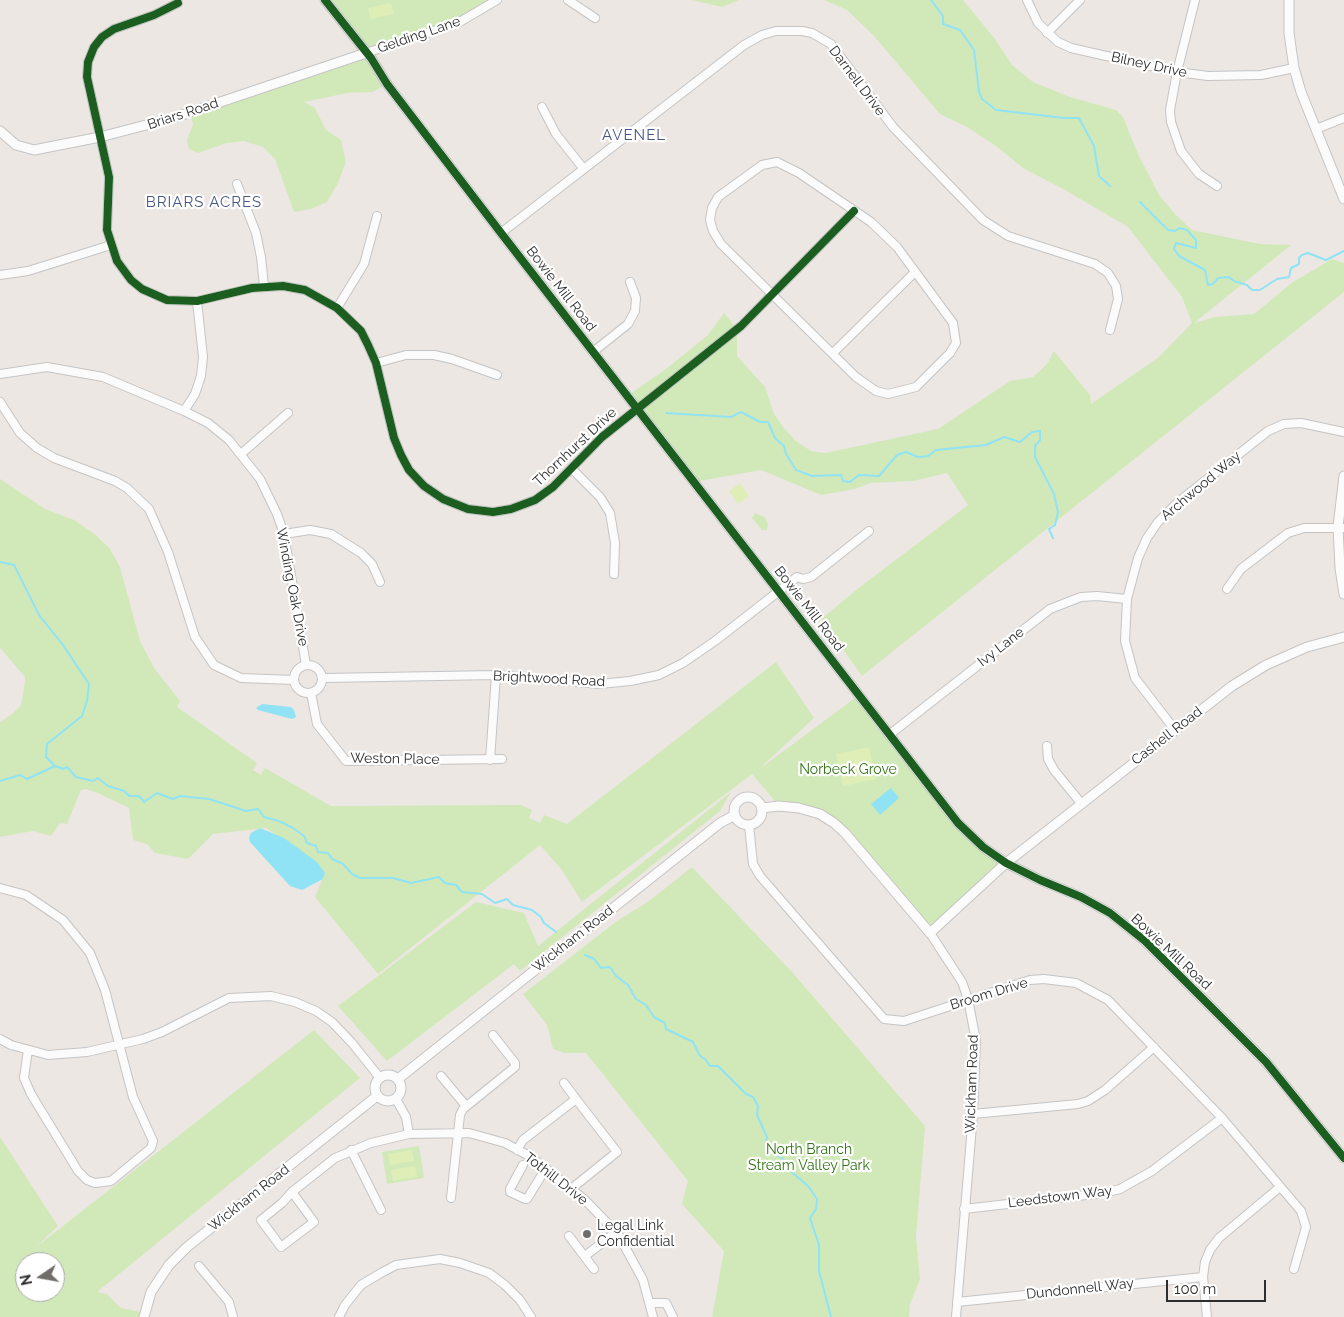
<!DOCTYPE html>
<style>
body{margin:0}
#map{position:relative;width:1344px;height:1317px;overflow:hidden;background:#ece7e3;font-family:Raleway,sans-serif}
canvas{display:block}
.north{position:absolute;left:15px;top:1252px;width:50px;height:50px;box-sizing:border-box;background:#fff;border:1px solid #ababab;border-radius:50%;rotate:258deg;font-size:14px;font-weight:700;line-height:20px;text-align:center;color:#2d2d2d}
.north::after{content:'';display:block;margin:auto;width:18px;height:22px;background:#706e6d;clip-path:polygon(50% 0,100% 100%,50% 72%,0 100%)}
.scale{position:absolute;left:1166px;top:1280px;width:100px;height:22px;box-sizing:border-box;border:2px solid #2d2d2d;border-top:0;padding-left:6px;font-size:15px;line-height:18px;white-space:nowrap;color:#2d2d2d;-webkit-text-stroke:4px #fff;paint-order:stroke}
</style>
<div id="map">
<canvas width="1344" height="1317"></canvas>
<div class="north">N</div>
<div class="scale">100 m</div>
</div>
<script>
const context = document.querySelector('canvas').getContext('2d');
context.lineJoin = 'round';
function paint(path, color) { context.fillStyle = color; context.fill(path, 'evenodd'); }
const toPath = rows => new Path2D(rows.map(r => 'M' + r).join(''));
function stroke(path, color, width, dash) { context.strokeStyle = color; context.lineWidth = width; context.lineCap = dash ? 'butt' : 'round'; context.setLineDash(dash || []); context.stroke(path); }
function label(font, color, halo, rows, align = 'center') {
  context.font = font + ' Raleway,sans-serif'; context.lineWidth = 4.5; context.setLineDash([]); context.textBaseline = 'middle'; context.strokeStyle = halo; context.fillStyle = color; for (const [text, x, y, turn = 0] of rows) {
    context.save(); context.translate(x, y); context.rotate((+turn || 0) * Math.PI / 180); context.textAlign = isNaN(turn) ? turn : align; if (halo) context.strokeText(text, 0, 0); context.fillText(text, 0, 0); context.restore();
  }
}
paint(toPath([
 [324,0,497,0,458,23,367,53,387,84,373,92,347,93,304,102,315,108,326,130,341,140,346,162,338,183,327,202,311,209,294,212,275,159,263,147,244,141,227,143,198,153,189,149,187,140,193,125,190,112,366,53],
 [692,0,739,0,722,7],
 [824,0,963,0,995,39,1012,65,1033,82,1070,97,1116,110,1123,117,1138,154,1159,195,1176,215,1192,230,1260,244,1291,245,1194,323,1215,317,1254,314,1293,282,1332,259,1344,263,1344,292,862,676,821,619,860,587,968,505,947,473,913,481,870,483,855,489,821,495,761,470,694,482,627,396,666,369,708,335,724,313,737,329,737,356,765,387,774,414,783,427,796,441,811,451,825,453,938,429,1010,381,1033,377,1047,364,1054,351,1090,395,1091,404,1159,357,1192,323,1182,297,1128,227,1065,190,1023,168,996,146,967,127,940,114,874,36,847,10],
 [0,479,45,509,74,520,96,535,110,549,120,567,140,641,154,668,180,701,177,707,257,763,253,770,261,775,265,768,331,806,521,805,532,810,529,818,540,823,544,815,567,824,776,662,814,718,758,770,859,695,958,823,1006,863,930,933,845,833,820,814,779,806,752,774,582,902,562,870,540,845,378,974,315,897,322,880,319,866,266,828,213,834,188,859,155,853,147,844,133,840,129,808,100,794,86,789,81,790,67,824,60,823,51,836,33,831,0,837,0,722,12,714,21,705,25,682,25,677,0,648],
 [755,513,765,517,768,524,767,530,762,530,752,518],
 [731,792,720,811,520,971,514,964,387,1061,338,1006,476,902,524,913,538,946],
 [692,867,792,972,925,1126,916,1237,920,1279,910,1304,909,1317,712,1317,724,1251,682,1204,688,1181,586,1053,564,1053,553,1049,547,1025,523,994,617,921,649,901],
 [314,1030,360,1078,97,1292,107,1294,121,1308,145,1313,144,1317,0,1317,0,1137,58,1226,36,1247],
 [25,1262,55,1262,55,1292,25,1292],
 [419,1146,424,1178,387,1184,382,1152]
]), '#d1e9b9');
paint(toPath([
 [391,3,394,14,370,19,368,8],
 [740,483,749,496,738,504,729,491],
 [869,747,876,779,843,786,836,754],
 [412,1150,414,1161,390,1165,388,1154],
 [415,1166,417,1177,393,1181,391,1170]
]), '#deeeb6');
paint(toPath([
 [262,704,291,707,294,710,296,717,292,719,258,710,256,708],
 [891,788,899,798,880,815,871,804],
 [260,828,284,838,317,862,325,873,323,879,302,890,290,886,250,842,249,837,251,833]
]), '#90e3f4');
stroke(toPath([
 [931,0,943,16,943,24,960,30,974,50,979,92,982,99,996,110,1064,118,1079,118,1094,146,1099,176,1110,186],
 [1140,202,1168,230,1175,231,1179,228,1187,230,1196,240,1196,248,1176,243,1174,249,1179,256,1205,270,1208,285,1213,284,1218,278,1229,277,1234,281,1247,285,1252,290,1260,290,1277,279,1289,277,1291,268,1299,264,1299,258,1302,255,1308,253,1326,260,1344,251],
 [666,413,731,417,741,412,760,422,768,422,775,438,784,446,786,454,796,470,812,476,841,475,843,481,850,482,859,475,879,476,897,455,906,452,918,457,928,456,936,450,986,445,1004,437,1020,442,1032,432,1040,431,1040,440,1035,446,1035,457,1054,494,1058,512,1055,525,1049,529,1053,538],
 [0,562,14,565,39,615,63,645,89,684,87,701,82,716,47,744,46,757,55,766,63,769,67,767,76,777,93,781,98,778,108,786,124,791,129,796,139,796,144,802,157,793,173,799,180,796,209,799,246,811,258,809,264,817,279,821,293,828,304,836,307,843,316,846,318,852,328,853,332,859,343,864,352,874,360,878,393,878,411,883,439,877,445,883,456,885,462,892,482,894,495,903,507,899,513,905,532,910,541,917,544,923,556,932],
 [0,781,20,775,27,779,55,766],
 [585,955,594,959,601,968,610,967,616,976,628,985,636,999,646,1005,654,1017,665,1023,666,1029,693,1042,700,1056,705,1059,710,1066,718,1066,746,1094,753,1097,758,1106,757,1115,767,1137,766,1142,774,1153,783,1159,788,1169,808,1186,817,1199,816,1209,810,1218,819,1245,819,1271,831,1317]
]), '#90e3f4', 2);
const minor = toPath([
 [568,0,595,18],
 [1027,0,1038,23,1058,42,1071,48,1177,72,1208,76,1261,75,1294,68],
 [1195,0,1177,72,1170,110,1171,122,1181,151,1199,174,1217,186],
 [178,3,154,15,114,29,102,37,94,47,88,62,87,77,109,177,107,230,117,261,131,280,142,289,167,300,197,301,252,288,283,286,305,290,337,308,361,331,368,345,376,363,394,438,401,455,409,470,424,486,443,499,468,509,493,512,511,509,535,500,553,487,602,437,741,326,854,211],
 [1047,33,1080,0],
 [366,53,458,23,497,0],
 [542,107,556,134,583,168],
 [1316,129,1344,118],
 [777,162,799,173,871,222,897,247,953,323,956,343,950,353,916,387,888,394,876,391,856,377,721,244,713,231,710,220,712,208,718,197,762,165,777,162],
 [237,184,256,233,261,257,264,286],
 [501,233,744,45,762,35,776,31,802,31,812,33,831,44,893,127,983,220,1008,236,1095,264,1108,273,1116,286,1118,299,1110,330],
 [0,275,28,271,111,245],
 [337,308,364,264,377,216],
 [593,352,628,324,635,311,636,298,630,282],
 [833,353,915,272],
 [376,363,406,355,434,355,452,359,497,375],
 [0,374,47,367,103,377,184,411,208,423,229,440,260,479,277,514,284,534,306,665],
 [0,402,20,433,37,448,54,458,115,481,127,488,149,509,168,552,195,637,214,665,241,678,294,680],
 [184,411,195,394,201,376,203,357,197,301],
 [242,453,288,413],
 [572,469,600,497,610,513,615,543,614,574],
 [284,534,310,530,331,534,361,553,372,564,380,582],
 [1227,589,1241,569,1288,533,1304,528,1344,528],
 '294 679a14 14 0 1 1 28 0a14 14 0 1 1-28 0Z',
 [323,678,496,675,600,684,630,681,659,675,683,663,715,641,797,577,803,579,811,577,869,531],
 [311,693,317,724,346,761,502,759],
 [1175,730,1135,678,1125,641,1127,599,1138,558,1147,538,1158,522,1177,503,1268,431,1284,424,1301,423,1344,432],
 [889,735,1050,609,1081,597,1097,596,1127,599],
 [1047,746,1048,759,1054,770,1081,803],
 [490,760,496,675],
 [749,825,753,864,760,876,884,1019,904,1021,1030,980,1044,979,1076,983,1108,1000,1222,1118,1301,1211,1306,1227,1294,1269],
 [0,888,26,895,63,920,90,953,105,990,133,1097,153,1141,151,1148,111,1181,95,1183,87,1180,78,1171,31,1094,24,1078,28,1050],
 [930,933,962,982,968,999,976,1041,973,1114,956,1317],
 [0,1039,11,1045,48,1055,87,1052,143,1039,162,1032,229,998,271,996,295,1002,316,1011,332,1022,352,1043,380,1078],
 [441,1076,466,1106],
 [564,1083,576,1099],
 [396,1099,406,1117,409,1134],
 [973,1114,1078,1104,1088,1101,1105,1090,1154,1047],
 [351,1150,381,1210],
 [517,1150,523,1140,576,1099,617,1152,571,1189],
 [523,1165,510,1189,510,1192,525,1199,527,1199,546,1168],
 [292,1192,314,1222,281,1247,261,1220,282,1203,292,1192,335,1158,371,1143,409,1134,469,1133,505,1143,531,1157,559,1179,585,1200,618,1234,643,1280,653,1317],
 [451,1198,460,1115,463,1109,515,1067,515,1063,493,1035],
 [964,1209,1104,1193,1120,1189,1152,1171,1222,1118],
 [569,1236,594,1269],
 [585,1256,616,1232],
 [199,1266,229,1302,233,1317],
 [957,1302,1203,1277],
 [650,1303,666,1303,673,1317],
 [339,1317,345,1305,361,1285,381,1273,396,1265,440,1259,460,1263,489,1273,505,1285,520,1300,531,1317],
 [1207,1317,1203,1277,1205,1262,1210,1250,1219,1238,1280,1187]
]);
const tertiary = toPath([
 [325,0,371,58,387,84,501,233,958,823,983,847,1006,863,1040,880,1081,897,1110,913,1145,941,1266,1062,1344,1158],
 [1289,0,1289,33,1294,68,1301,92,1344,199],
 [0,131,16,145,34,150,100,137,173,118,366,53],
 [1344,476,1338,527,1340,568,1344,594],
 '734 811a14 14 0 1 1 28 0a14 14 0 1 1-28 0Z',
 [762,808,779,806,799,808,820,814,834,823,845,833,930,933,1006,863,1232,686,1266,665,1307,647,1344,637],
 '375 1088a13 13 0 1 1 26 0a13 13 0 1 1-26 0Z',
 [398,1079,720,823,735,815],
 [144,1317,151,1292,169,1265,187,1247,377,1096]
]);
stroke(minor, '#c5c4c4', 10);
stroke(tertiary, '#c5c4c4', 11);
stroke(minor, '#fcfbfb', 8);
stroke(tertiary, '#fcfbfb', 9);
stroke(toPath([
 [325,0,371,58,387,84,501,233,958,823,983,847,1006,863,1040,880,1081,897,1110,913,1145,941,1266,1062,1344,1158],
 [178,3,154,15,114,29,102,37,94,47,88,62,87,77,109,177,107,230,117,261,131,280,142,289,167,300,197,301,252,288,283,286,305,290,337,308,361,331,368,345,376,363,394,438,401,455,409,470,424,486,443,499,468,509,493,512,511,509,535,500,553,487,602,437,741,326,854,211]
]), '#1b5e20', 8);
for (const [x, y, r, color] of [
 [587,1234,5,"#706e6d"]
]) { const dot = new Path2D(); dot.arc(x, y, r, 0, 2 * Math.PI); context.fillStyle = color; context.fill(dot); stroke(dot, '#fff', 2); }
label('14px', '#2d2d2d', '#fff', [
 ["Gelding Lane",419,35,-19],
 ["Bilney Drive",1149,65,12],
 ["Darnell Drive",857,81,53],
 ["Briars Road",183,114,-18],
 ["Bowie Mill Road",561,289,52],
 ["Thornhurst Drive",575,447,-43],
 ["Archwood Way",1201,486,-40],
 ["Winding Oak Drive",292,587,79],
 ["Bowie Mill Road",809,609,52],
 ["Ivy Lane",1001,647,-38],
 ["Brightwood Road",549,679,3],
 ["Cashell Road",1167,736,-38],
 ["Weston Place",395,759,1],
 ["Wickham Road",573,939,-38],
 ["Bowie Mill Road",1171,952,43],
 ["Broom Drive",989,994,-17],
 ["Wickham Road",972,1084,-88],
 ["Tothill Drive",556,1179,38],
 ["Leedstown Way",1060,1197,-7],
 ["Wickham Road",249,1198,-38],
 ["Dundonnell Way",1080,1289,-6]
]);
label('14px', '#317414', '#fff', [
 ["Norbeck Grove",848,770],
 ["North Branch",809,1150],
 ["Stream Valley Park",809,1166]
]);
label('14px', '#2d2d2d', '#fff', [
 ["Legal Link",597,1226],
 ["Confidential",597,1242]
], 'left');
context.letterSpacing = '1px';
label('15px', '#485884', '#fff', [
 ["AVENEL",634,135],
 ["BRIARS ACRES",204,202]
]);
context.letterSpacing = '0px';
</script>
